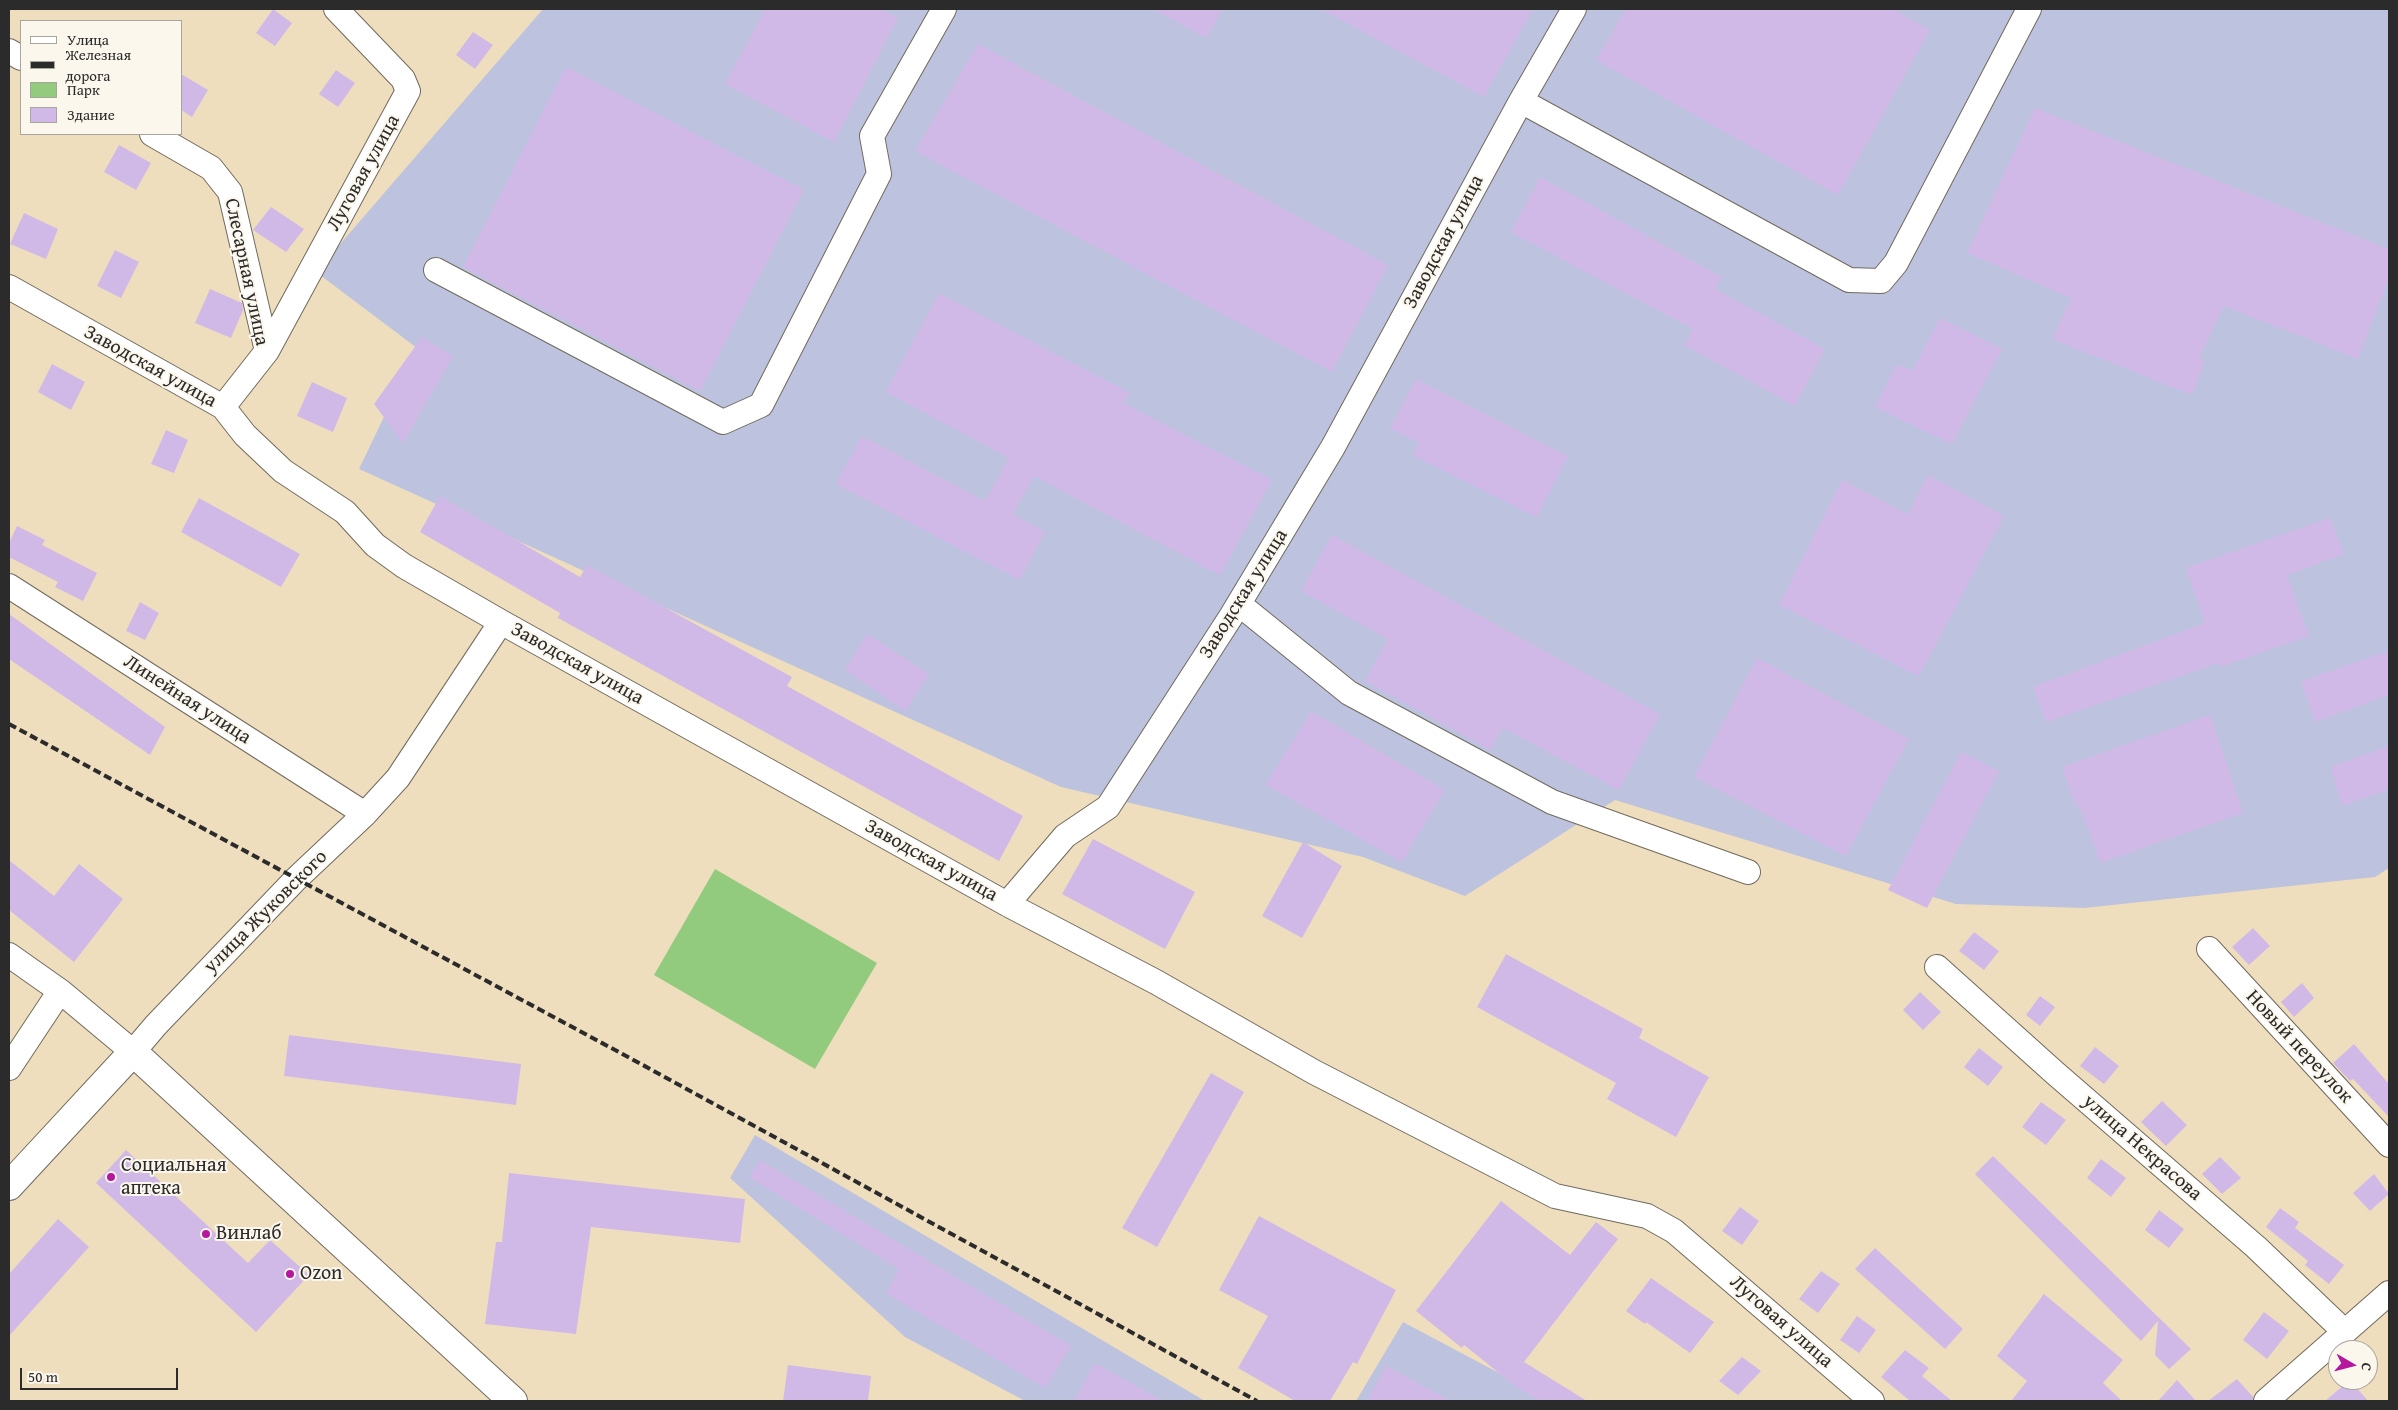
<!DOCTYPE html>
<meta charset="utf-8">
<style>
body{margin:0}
#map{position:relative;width:2398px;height:1410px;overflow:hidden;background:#efdebd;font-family:"Gentium Book Plus",serif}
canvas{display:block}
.frame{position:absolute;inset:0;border:10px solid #2b2b2b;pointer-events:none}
.legend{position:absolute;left:20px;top:20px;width:162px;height:115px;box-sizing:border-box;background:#fbf7ec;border:1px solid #a8a59f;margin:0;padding:6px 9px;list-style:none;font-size:15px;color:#2b2b2b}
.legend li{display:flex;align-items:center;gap:10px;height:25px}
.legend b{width:25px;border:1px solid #a8a59f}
.north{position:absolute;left:2328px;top:1340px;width:50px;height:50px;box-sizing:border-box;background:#fbf7ec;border:1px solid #a8a59f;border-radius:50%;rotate:98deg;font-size:14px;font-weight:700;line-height:20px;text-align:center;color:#2b2b2b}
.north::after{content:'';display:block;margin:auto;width:18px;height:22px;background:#b5179e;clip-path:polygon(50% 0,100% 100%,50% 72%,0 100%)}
.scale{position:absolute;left:20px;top:1368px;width:158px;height:22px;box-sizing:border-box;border:2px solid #2b2b2b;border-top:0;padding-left:6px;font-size:15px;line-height:18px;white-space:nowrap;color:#2b2b2b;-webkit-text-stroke:4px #fbf7ec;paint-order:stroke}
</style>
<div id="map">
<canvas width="2398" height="1410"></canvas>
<div class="frame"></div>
<ul class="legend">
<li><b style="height:6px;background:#fff"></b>Улица</li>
<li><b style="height:6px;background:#2b2b2b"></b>Железная дорога</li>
<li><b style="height:14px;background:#93cb7e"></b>Парк</li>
<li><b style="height:14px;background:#d0b9e7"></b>Здание</li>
</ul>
<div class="north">С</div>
<div class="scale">50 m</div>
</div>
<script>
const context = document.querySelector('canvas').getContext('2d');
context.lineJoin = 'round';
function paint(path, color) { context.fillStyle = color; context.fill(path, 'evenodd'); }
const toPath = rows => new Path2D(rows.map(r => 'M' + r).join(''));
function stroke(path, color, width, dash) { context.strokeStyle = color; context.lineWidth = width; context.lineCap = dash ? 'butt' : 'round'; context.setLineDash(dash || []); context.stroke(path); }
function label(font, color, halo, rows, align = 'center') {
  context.font = font + ' "Gentium Book Plus",serif'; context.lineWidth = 4; context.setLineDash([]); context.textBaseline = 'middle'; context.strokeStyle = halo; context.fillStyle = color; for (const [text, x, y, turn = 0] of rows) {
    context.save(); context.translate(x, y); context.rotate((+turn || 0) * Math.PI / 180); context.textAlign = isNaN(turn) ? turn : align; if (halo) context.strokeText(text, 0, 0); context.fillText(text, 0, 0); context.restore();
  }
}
paint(toPath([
 [543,9,2389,9,2389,868,2375,877,2084,908,1956,904,1615,800,1465,896,1363,857,1061,787,359,469,417,348,316,272],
 [755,1135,1205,1401,1025,1401,905,1337,730,1178],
 [1403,1322,1516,1382,1551,1401,1356,1401]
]), '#bdc3de');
paint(toPath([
 [715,869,877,963,815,1069,654,975]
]), '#93cb7e');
paint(toPath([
 [273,9,292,23,275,46,256,33],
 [765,9,880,9,898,18,834,142,725,84],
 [1153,9,1223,9,1206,38],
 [1321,9,1533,9,1484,97],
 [1626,9,1893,9,1930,30,1838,195,1596,60],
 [473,32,493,45,475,69,456,55],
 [978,44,1388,265,1332,372,915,151],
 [566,67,804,190,700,391,463,267],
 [336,70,355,83,338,107,319,94],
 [181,74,208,90,192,117,181,110],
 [2035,108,2389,249,2389,278,2358,359,2224,306,2199,358,2205,360,2192,395,2052,339,2071,298,1967,253],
 [119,145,151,163,136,190,104,172],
 [1540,177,1722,277,1715,289,1825,349,1795,406,1684,345,1693,329,1511,232],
 [271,207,304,229,286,252,253,230],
 [24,213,58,229,46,259,10,244],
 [115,250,139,262,121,298,97,286],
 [210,289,242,303,243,310,231,338,195,323],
 [939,293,1130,393,1123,403,1272,480,1220,575,1034,476,1013,514,1045,532,1020,580,836,484,862,436,985,501,1009,458,886,392],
 [1940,318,2002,349,1952,444,1875,407,1897,364,1912,371],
 [422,337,453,356,403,443,374,404],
 [52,364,85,382,71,410,38,392],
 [1416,379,1568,456,1537,517,1413,455,1419,443,1390,428],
 [312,382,347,398,333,432,297,416],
 [166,430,188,440,174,473,151,464],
 [1928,475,2004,516,1919,676,1779,605,1842,480,1908,514],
 [440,496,580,577,587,565,792,677,787,686,1023,816,999,861,558,618,560,613,420,532],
 [199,498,300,554,281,587,181,532],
 [2330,518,2344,554,2287,575,2309,636,2220,667,2219,663,2046,722,2033,687,2205,623,2186,568],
 [17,526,45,540,42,545,97,573,83,601,55,587,58,582,9,557,9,543],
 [1332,535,1660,714,1619,790,1503,728,1490,750,1365,681,1388,639,1301,591],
 [140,602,159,613,145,640,126,631],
 [9,614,165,727,150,755,9,659],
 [867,634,929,674,905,711,845,670],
 [2389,651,2389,695,2315,722,2301,681],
 [1757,658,1909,739,1846,856,1694,777],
 [1311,711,1445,790,1402,862,1266,785],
 [2210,715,2243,813,2100,863,2080,806,2076,807,2062,767],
 [2389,746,2389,789,2342,806,2331,767],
 [1961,752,1999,771,1927,908,1888,890],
 [1093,839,1195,892,1165,949,1062,894],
 [1303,842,1342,866,1302,938,1262,916],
 [9,860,54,896,79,864,123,899,74,962,9,910],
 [2253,928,2270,946,2249,965,2232,947],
 [1974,932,1999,951,1984,970,1959,951],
 [1506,954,1643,1029,1639,1038,1709,1077,1676,1137,1607,1099,1616,1083,1477,1007],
 [2302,983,2314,998,2294,1017,2281,1002],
 [1920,992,1941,1012,1923,1030,1903,1010],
 [2040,996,2055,1007,2040,1026,2026,1015],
 [289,1035,521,1064,516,1105,284,1076],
 [2354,1044,2389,1084,2389,1117,2353,1079,2350,1081,2333,1063],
 [2095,1047,2119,1066,2104,1084,2080,1066],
 [1979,1048,2003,1067,1988,1086,1964,1067],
 [1211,1073,1244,1092,1157,1247,1122,1228],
 [2162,1101,2187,1125,2166,1146,2141,1122],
 [2041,1102,2066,1120,2046,1145,2022,1127],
 [126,1150,248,1263,270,1240,309,1275,256,1332,96,1183],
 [1993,1156,2191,1349,2169,1369,2155,1355,2158,1321,2141,1341,1975,1174],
 [2220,1157,2241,1178,2222,1194,2202,1174],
 [2101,1159,2126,1178,2111,1197,2087,1178],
 [760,1160,1071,1346,1045,1388,886,1293,899,1269,749,1177],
 [509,1173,745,1199,740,1243,591,1227,576,1334,485,1324,496,1242,502,1242],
 [2374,1174,2389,1194,2370,1211,2353,1193],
 [1501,1201,1570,1255,1596,1222,1618,1239,1524,1362,1587,1401,1539,1401,1514,1385,1464,1345,1462,1348,1416,1311],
 [1740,1207,1759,1221,1742,1245,1722,1231],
 [2280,1208,2299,1222,2295,1228,2344,1265,2329,1284,2305,1265,2308,1261,2266,1227],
 [2159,1210,2184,1229,2169,1248,2145,1230],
 [1259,1216,1396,1290,1357,1364,1353,1362,1330,1401,1295,1401,1238,1368,1268,1316,1219,1290],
 [58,1219,89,1247,9,1336,9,1274],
 [1875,1248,1963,1329,1945,1349,1855,1269],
 [1821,1271,1840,1284,1818,1313,1799,1299],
 [1651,1278,1714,1322,1690,1353,1646,1322,1645,1324,1626,1311],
 [2044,1294,2123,1360,2103,1383,2122,1401,2011,1401,2027,1381,1997,1356],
 [2264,1312,2289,1331,2267,1359,2243,1340],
 [1857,1316,1876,1330,1859,1353,1840,1340],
 [1905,1350,1929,1368,1922,1376,1952,1401,1910,1401,1881,1377],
 [1742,1357,1761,1371,1738,1395,1719,1381],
 [1095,1363,1163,1401,1074,1401],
 [788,1365,871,1376,868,1401,783,1401],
 [1386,1366,1451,1401,1367,1401],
 [2237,1379,2253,1397,2253,1401,2208,1401],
 [2177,1380,2196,1401,2158,1401],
 [2350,1380,2368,1401,2325,1401]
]), '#d0b9e7');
const minor = toPath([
 [9,51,21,58],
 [1521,101,1849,280,1881,281,1896,263,2029,9],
 [152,134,211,168,230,192,267,351,223,407],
 [436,270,723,422,761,405,879,174,872,136,944,9],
 [9,287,223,407,245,435,283,471,345,512,375,545,404,566,501,622,1007,904,1156,982,1314,1072,1555,1196,1647,1216,1674,1231,1872,1401],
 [267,351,408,91,403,79,336,9],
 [9,586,365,814],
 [1239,604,1349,693,1552,802,1748,872],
 [1007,904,1065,836,1108,807,1232,615,1333,447,1521,101,1574,9],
 [2209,949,2389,1145],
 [9,955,60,991,133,1052,156,1025,296,879,365,814,398,778,501,622],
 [1937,967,2055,1073,2256,1247,2345,1332],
 [9,1068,60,991],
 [2266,1401,2389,1293]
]);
const major = toPath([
 [9,1186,133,1052,513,1401]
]);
stroke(minor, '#706a5e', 26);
stroke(major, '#706a5e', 30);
stroke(minor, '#fff', 24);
stroke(major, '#fff', 28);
stroke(toPath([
 [9,724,641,1064,1257,1401]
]), '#2b2b2b', 4, [8, 4]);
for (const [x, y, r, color] of [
 [111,1177,5,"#b5179e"],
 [206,1234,5,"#b5179e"],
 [290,1274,5,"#b5179e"]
]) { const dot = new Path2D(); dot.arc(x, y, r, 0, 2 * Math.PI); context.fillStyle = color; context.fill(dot); stroke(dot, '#fbf7ec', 2); }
label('20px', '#2b2b2b', '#fbf7ec', [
 ["Луговая улица",364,173,-61],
 ["Заводская улица",1444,242,-62],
 ["Слесарная улица",246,272,78],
 ["Заводская улица",150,367,29],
 ["Заводская улица",1244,594,-58],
 ["Заводская улица",577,664,29],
 ["Линейная улица",187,700,33],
 ["Заводская улица",931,861,29],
 ["улица Жуковского",266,912,-45],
 ["Новый переулок",2299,1047,47],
 ["улица Некрасова",2142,1148,41],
 ["Луговая улица",1781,1322,41]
]);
label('20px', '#2b2b2b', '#fbf7ec', [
 ["Социальная",121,1166],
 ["аптека",121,1189],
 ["Винлаб",216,1234],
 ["Ozon",300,1274]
], 'left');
</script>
